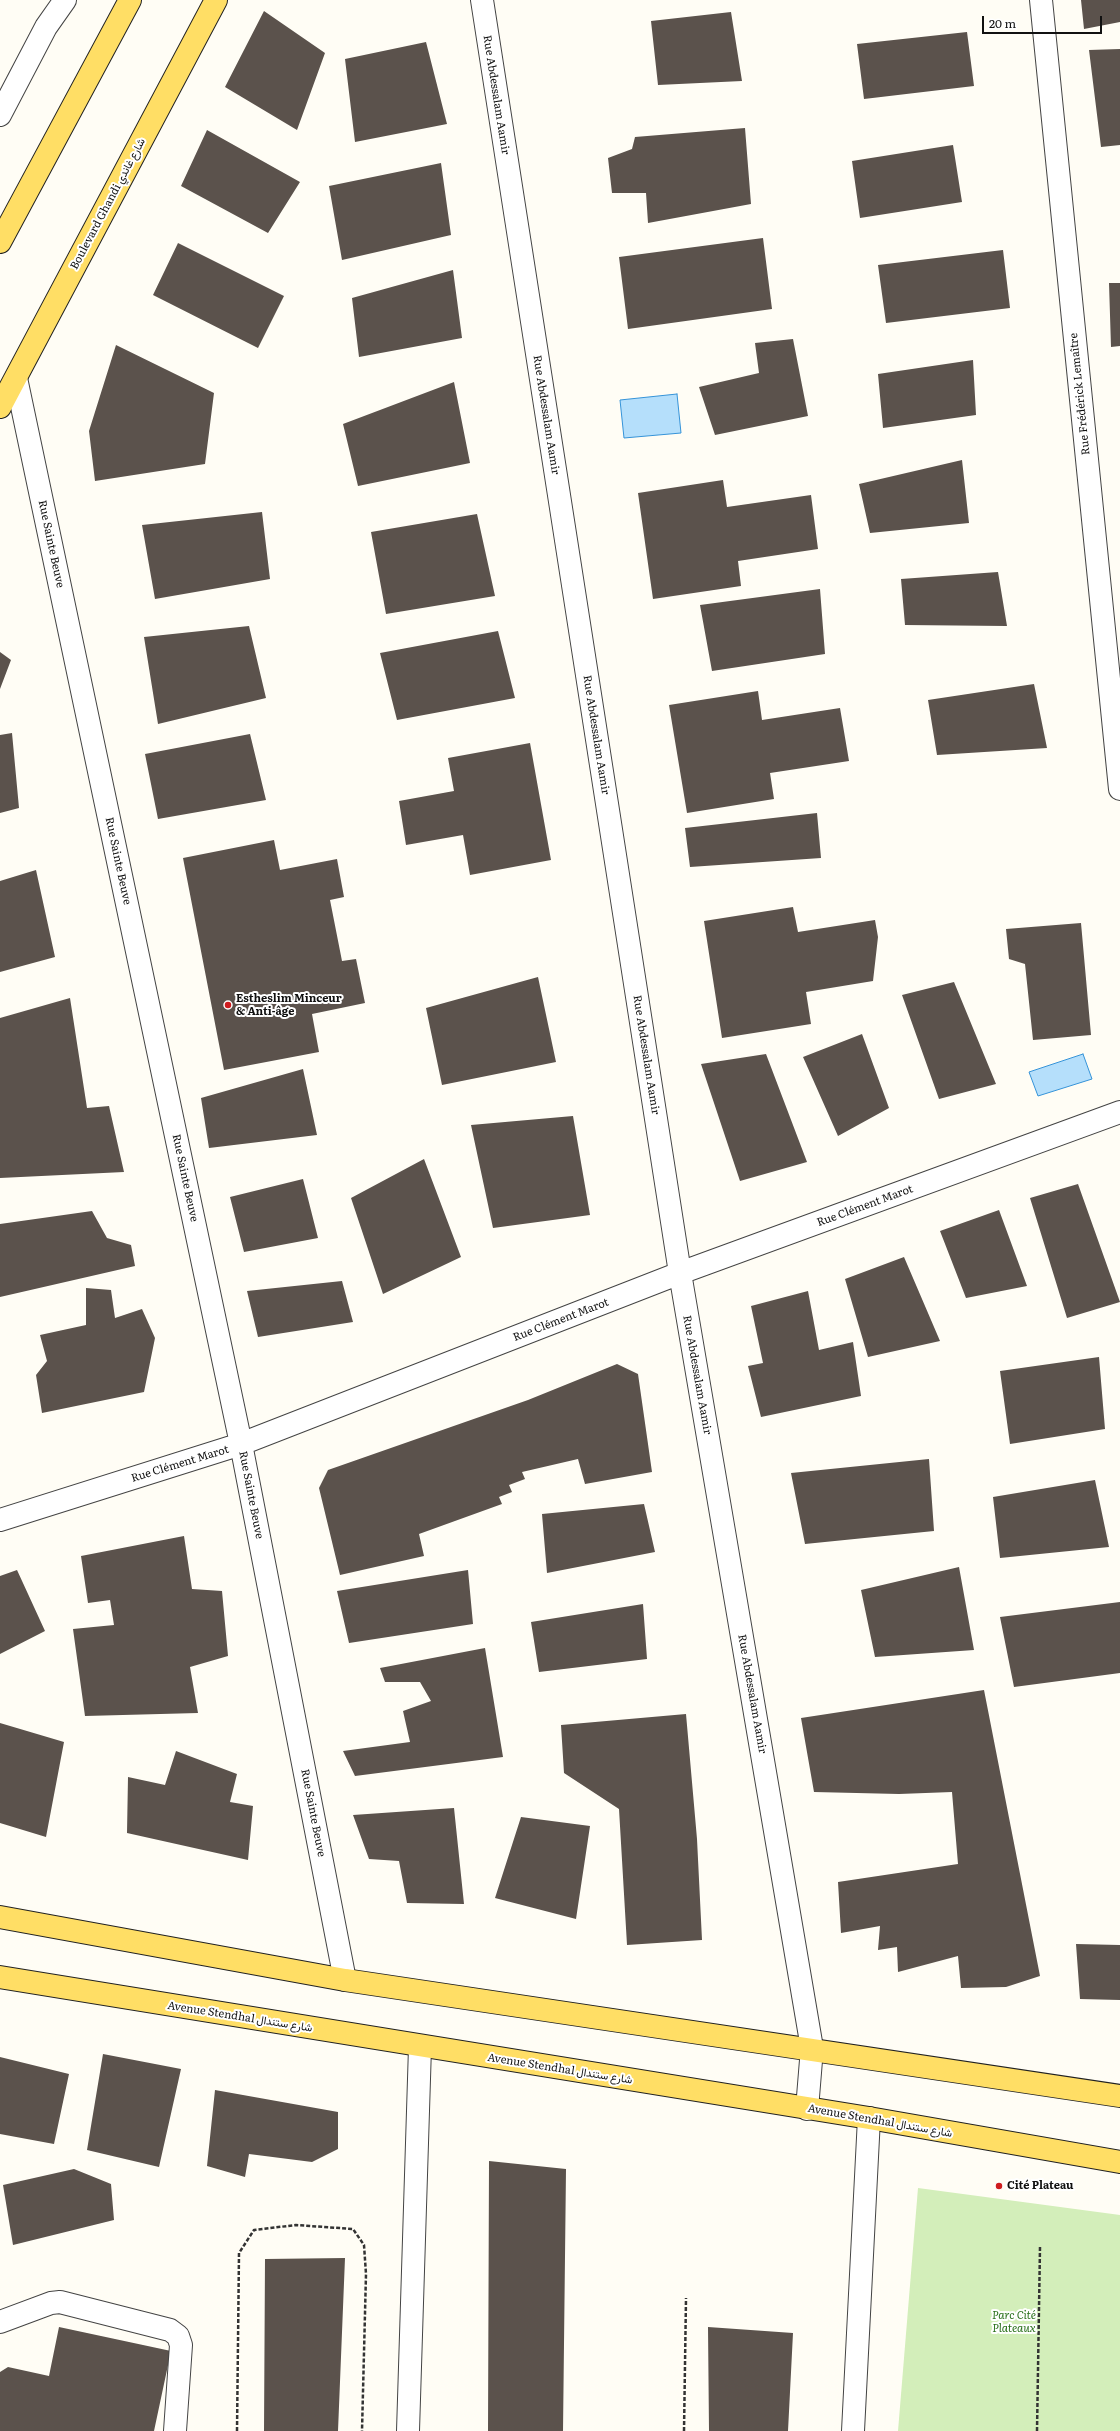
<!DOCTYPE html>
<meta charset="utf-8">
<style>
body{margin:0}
#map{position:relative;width:1120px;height:2431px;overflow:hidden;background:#fffdf5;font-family:Literata,serif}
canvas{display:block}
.scale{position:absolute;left:982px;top:16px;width:120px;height:18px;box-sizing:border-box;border:2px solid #111;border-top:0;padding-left:5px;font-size:12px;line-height:14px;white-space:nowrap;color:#111;-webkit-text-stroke:3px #fff;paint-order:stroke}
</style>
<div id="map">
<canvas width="1120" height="2431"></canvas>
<div class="scale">20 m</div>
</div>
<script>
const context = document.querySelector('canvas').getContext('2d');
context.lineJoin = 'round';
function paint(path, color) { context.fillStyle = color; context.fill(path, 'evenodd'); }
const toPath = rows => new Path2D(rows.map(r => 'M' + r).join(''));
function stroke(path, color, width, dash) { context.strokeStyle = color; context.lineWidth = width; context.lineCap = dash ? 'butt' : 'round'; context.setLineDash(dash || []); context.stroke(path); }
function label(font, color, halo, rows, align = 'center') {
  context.font = font + ' Literata,Vazirmatn,serif'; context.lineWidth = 4; context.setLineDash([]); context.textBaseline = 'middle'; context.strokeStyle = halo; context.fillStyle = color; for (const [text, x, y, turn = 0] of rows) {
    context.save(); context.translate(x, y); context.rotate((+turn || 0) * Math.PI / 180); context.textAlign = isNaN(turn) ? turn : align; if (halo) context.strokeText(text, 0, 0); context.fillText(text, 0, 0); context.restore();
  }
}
paint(toPath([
 [918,2188,1120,2215,1120,2431,898,2431]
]), '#d3eeba');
const water = toPath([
 [677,394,681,433,624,438,620,400,677,394],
 [1083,1054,1092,1079,1038,1096,1029,1072,1083,1054]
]);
paint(water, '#b5dffb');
stroke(water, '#3593d8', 1);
paint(toPath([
 [1081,0,1120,0,1120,22,1084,29],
 [264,11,325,53,297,130,225,87],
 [731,12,742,81,658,85,651,21],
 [967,32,974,86,864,99,857,44],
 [426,42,447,124,355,142,345,59],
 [1120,49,1120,145,1101,147,1089,50],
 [745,128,751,204,648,223,646,193,612,193,608,158,632,149,635,137],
 [207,130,300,182,268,233,181,186],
 [953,145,962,202,860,218,852,161],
 [441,163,451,235,342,260,329,186],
 [763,238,772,309,628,329,619,257],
 [178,243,284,296,258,348,153,295],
 [1003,250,1010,308,886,323,878,265],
 [453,270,462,338,359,357,352,298],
 [1109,283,1120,283,1120,346,1111,347],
 [793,339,808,416,715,435,699,387,759,373,755,343],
 [116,345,214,393,205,464,95,481,89,431],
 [973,360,976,415,883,428,878,374],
 [454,382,470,463,358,486,343,424],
 [962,460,969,523,870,533,859,484],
 [723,480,727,507,811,495,818,549,738,561,741,586,653,599,638,493],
 [262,512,270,579,155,599,142,525],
 [477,514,495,596,386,614,371,532],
 [998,572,1007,626,905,625,901,579],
 [820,589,825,654,712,671,700,605],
 [249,626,266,698,158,724,144,637],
 [498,631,515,698,397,720,380,653],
 [0,652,11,660,0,689],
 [1034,684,1047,748,937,755,928,700],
 [758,691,762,720,840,708,849,761,770,773,774,799,687,813,669,705],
 [12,733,19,808,0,813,0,735],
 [250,734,266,800,158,819,145,754],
 [530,743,551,860,470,875,463,835,406,845,399,801,454,791,448,758],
 [817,813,821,858,690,867,685,828],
 [274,840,280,870,337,859,344,897,330,900,342,961,356,959,365,1003,312,1014,319,1052,224,1070,183,858],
 [36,870,55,957,0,972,0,881],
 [793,907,798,932,875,920,878,937,873,981,806,992,811,1024,722,1038,704,921],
 [1081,923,1091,1035,1033,1040,1025,964,1009,959,1006,929],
 [538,977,556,1062,442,1085,426,1008],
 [954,982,996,1084,939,1099,902,995],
 [70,998,87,1108,109,1106,124,1172,0,1178,0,1018],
 [862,1034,889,1108,838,1136,803,1057],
 [766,1054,807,1162,740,1181,701,1064],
 [303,1069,317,1135,209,1148,201,1098],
 [573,1116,590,1215,493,1228,471,1125],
 [424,1159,461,1257,383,1294,351,1198],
 [303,1179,318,1238,244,1252,230,1197],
 [1078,1184,1120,1302,1067,1318,1030,1198],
 [999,1210,1027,1286,966,1298,940,1231],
 [92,1211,107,1238,131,1245,135,1266,0,1297,0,1224],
 [904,1257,940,1341,868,1357,845,1279],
 [342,1281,353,1322,258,1337,247,1291],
 [86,1288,111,1290,115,1318,142,1309,155,1338,144,1392,42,1413,36,1375,47,1361,40,1335,86,1325],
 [808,1291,819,1350,853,1342,861,1396,761,1417,748,1366,763,1363,751,1306],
 [1099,1357,1105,1429,1010,1444,1000,1371],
 [617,1364,638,1374,652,1472,585,1484,578,1459,522,1472,525,1479,509,1485,512,1492,499,1497,502,1504,419,1534,424,1556,340,1575,319,1488,328,1470,528,1400],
 [929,1459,934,1531,805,1544,791,1473],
 [1095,1480,1109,1547,1000,1558,993,1497],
 [644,1504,655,1552,547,1573,542,1514],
 [184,1536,192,1589,222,1591,228,1656,190,1667,198,1713,85,1716,73,1629,114,1625,110,1600,88,1603,81,1556],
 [959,1567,974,1650,875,1657,861,1590],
 [17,1570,45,1631,0,1654,0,1576],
 [468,1570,473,1624,349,1643,337,1591],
 [1120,1602,1120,1673,1014,1687,1000,1617],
 [643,1604,647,1659,539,1672,531,1622],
 [485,1648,503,1757,355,1776,343,1751,410,1742,403,1711,431,1701,420,1682,385,1682,380,1668],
 [984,1690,1040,1976,1006,1987,961,1988,958,1956,898,1972,897,1947,878,1950,880,1926,841,1933,838,1882,958,1864,952,1792,899,1794,814,1792,801,1718],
 [686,1714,697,1839,702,1940,627,1945,619,1809,564,1773,561,1725],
 [0,1723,64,1742,46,1837,0,1823],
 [176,1751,237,1774,230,1802,253,1806,248,1860,127,1833,128,1777,165,1785],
 [454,1808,464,1904,407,1903,399,1861,369,1859,353,1815],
 [521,1817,590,1826,576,1919,495,1898],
 [1076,1944,1120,1945,1120,2000,1080,1999],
 [103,2054,181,2069,159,2167,87,2150],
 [0,2057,69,2074,54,2144,0,2134],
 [215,2090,338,2112,338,2149,312,2162,249,2154,245,2177,207,2166],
 [489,2161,566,2169,563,2431,488,2431],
 [74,2169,111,2184,114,2220,13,2245,3,2185],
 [345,2258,338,2431,264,2431,265,2259],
 [59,2327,171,2351,154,2431,0,2431,0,2372,8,2367,49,2376],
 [708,2327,793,2333,788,2431,709,2431]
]), '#5b524c');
const minor = toPath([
 [482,0,680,1273,812,2048,807,2109],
 [1041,0,1120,789],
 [0,115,46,27,65,0],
 [16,378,241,1444,345,1980],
 [0,1520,241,1444,680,1273,1120,1112],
 [0,2322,51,2303,60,2302,170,2330,178,2336,181,2345,175,2431],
 [408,2431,420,2047],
 [853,2431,869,2118]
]);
const major = toPath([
 [0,242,130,0],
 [0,407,216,0],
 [0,1917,345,1980,1120,2096],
 [0,1977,869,2118,1120,2162]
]);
stroke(minor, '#444', 24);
stroke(major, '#222', 24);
stroke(toPath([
 [237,2431,239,2253,254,2230,296,2225,353,2229,364,2245,366,2274,362,2431],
 [684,2431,686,2298],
 [1037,2431,1040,2247]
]), '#333', 2.5, [4, 2]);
stroke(minor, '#fff', 22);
stroke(major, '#ffde65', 22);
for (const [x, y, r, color] of [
 [228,1005,4,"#ce1c1f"],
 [999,2186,4,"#ce1c1f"]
]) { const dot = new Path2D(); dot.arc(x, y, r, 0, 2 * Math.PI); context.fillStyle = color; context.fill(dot); stroke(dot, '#fff', 1.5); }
label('11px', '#111', '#fff', [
 ["Rue Abdessalam Aamir",496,95,81],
 ["Boulevard Ghandi شارع غاندي",108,204,-62],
 ["Rue Frédérick Lemaître",1080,394,-96],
 ["Rue Abdessalam Aamir",546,415,81],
 ["Rue Sainte Beuve",51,544,78],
 ["Rue Abdessalam Aamir",596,735,81],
 ["Rue Sainte Beuve",118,861,78],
 ["Rue Abdessalam Aamir",646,1055,81],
 ["Rue Sainte Beuve",185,1178,78],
 ["Rue Clément Marot",865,1206,-20],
 ["Rue Clément Marot",561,1320,-21],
 ["Rue Abdessalam Aamir",697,1375,80],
 ["Rue Clément Marot",180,1464,-17],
 ["Rue Sainte Beuve",251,1495,79],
 ["Rue Abdessalam Aamir",752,1694,80],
 ["Rue Sainte Beuve",313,1813,79],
 ["Avenue Stendhal شارع ستندال",240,2017,9],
 ["Avenue Stendhal شارع ستندال",560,2069,9],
 ["Avenue Stendhal شارع ستندال",880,2121,10]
]);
label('bold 11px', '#111', '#fff', [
 ["Estheslim Minceur",236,999],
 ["& Anti-âge",236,1012],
 ["Cité Plateau",1007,2186]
], 'left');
label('italic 11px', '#29701a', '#fff', [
 ["Parc Cité",1014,2316],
 ["Plateaux",1014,2329]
]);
</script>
